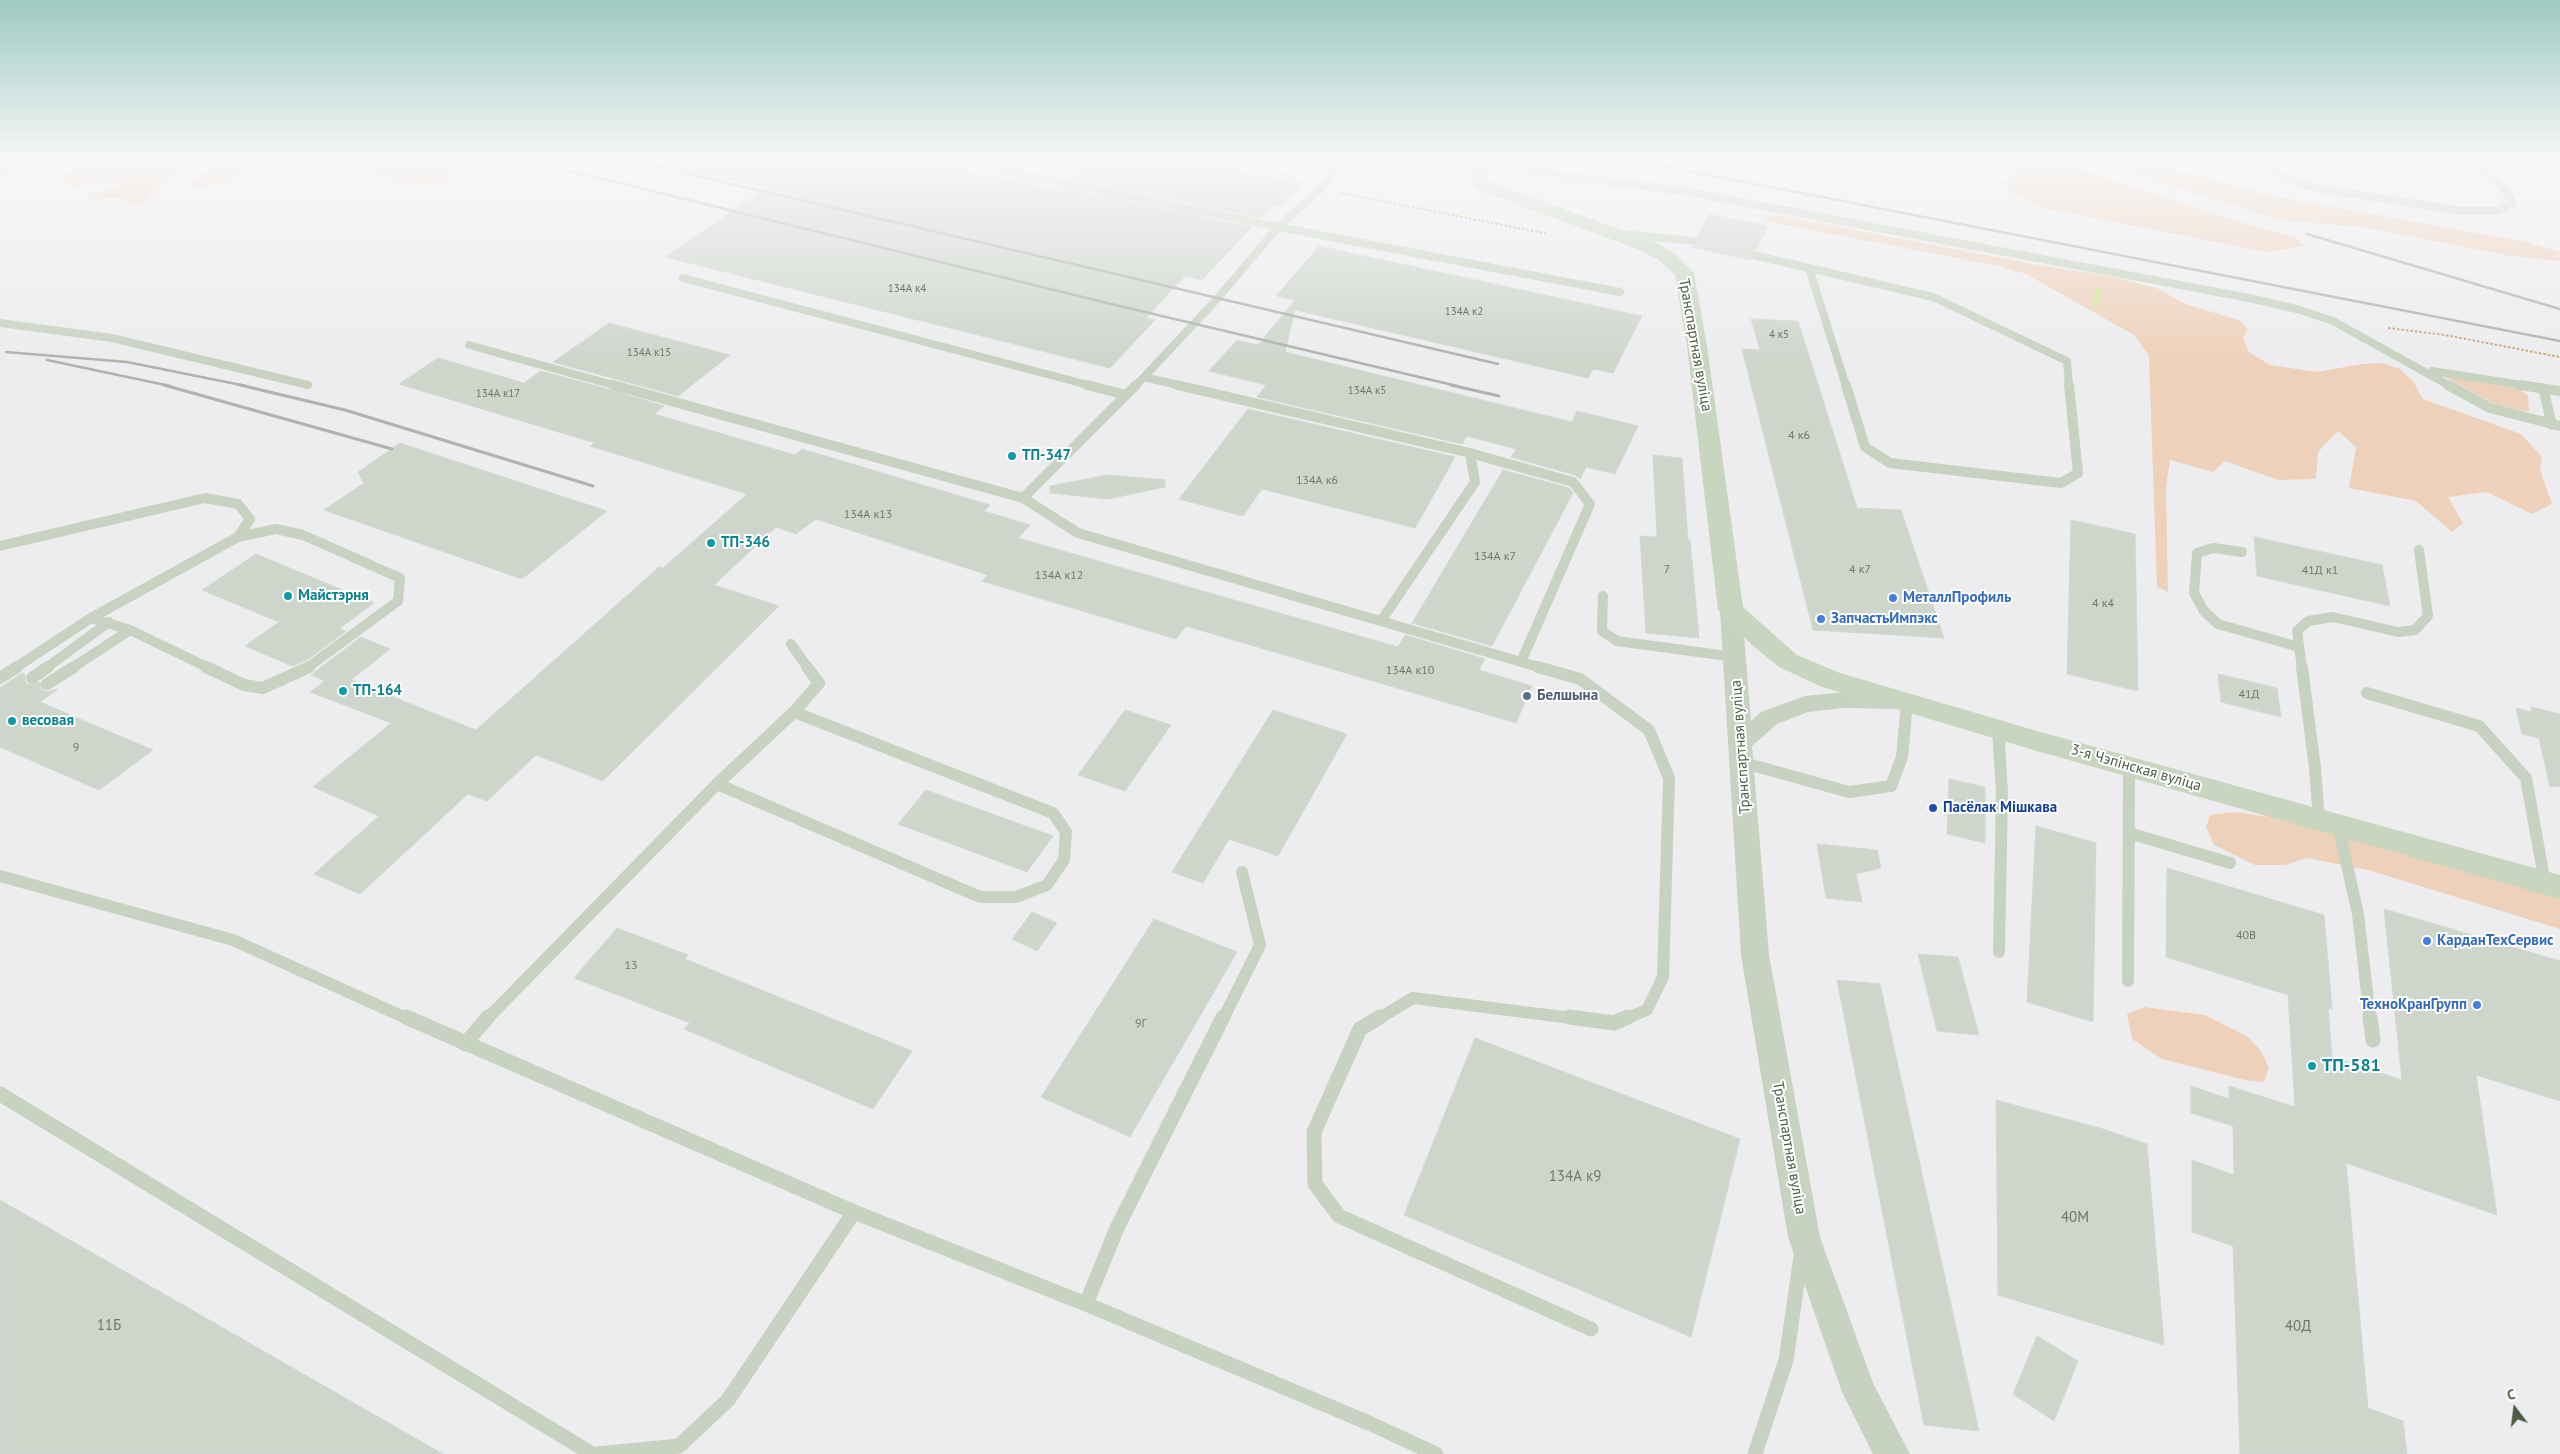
<!DOCTYPE html>
<meta charset="utf-8">
<style>
body{margin:0}
#map{position:relative;width:2560px;height:1454px;overflow:hidden;background:#ededf0;font-family:"PT Sans",sans-serif}
canvas{display:block}
.north{position:absolute;left:2490px;top:1384px;width:50px;height:50px;-webkit-text-stroke:4px #fff;paint-order:stroke;rotate:345deg;font-size:14px;font-weight:700;line-height:20px;text-align:center;color:#4f5a45}
.north::after{content:'';display:block;margin:auto;width:18px;height:22px;background:#4f5a45;clip-path:polygon(50% 0,100% 100%,50% 72%,0 100%)}
</style>
<div id="map">
<canvas width="2560" height="1454"></canvas>
<div class="north">С</div>
</div>
<script>
const context = document.querySelector('canvas').getContext('2d');
context.lineJoin = 'round';
function paint(path, color) { context.fillStyle = color; context.fill(path, 'evenodd'); }
const toPath = rows => new Path2D(rows.map(r => 'M' + r).join(''));
function stroke(path, color, width, dash) { context.strokeStyle = color; context.lineWidth = width; context.lineCap = dash ? 'butt' : 'round'; context.setLineDash(dash || []); context.stroke(path); }
function label(font, color, halo, rows, align = 'center') {
  context.font = font + ' "PT Sans",sans-serif'; context.lineWidth = 4; context.setLineDash([]); context.textBaseline = 'middle'; context.strokeStyle = halo; context.fillStyle = color; for (const [text, x, y, turn = 0] of rows) {
    context.save(); context.translate(x, y); context.rotate((+turn || 0) * Math.PI / 180); context.textAlign = isNaN(turn) ? turn : align; if (halo) context.strokeText(text, 0, 0); context.fillText(text, 0, 0); context.restore();
  }
}
paint(toPath([
 [11,158,35,158,0,181,0,165],
 [103,158,195,158,177,171,140,207,128,204,128,199,108,198,92,200,87,197,91,193,117,188,117,180,99,181,76,187,62,183,63,174],
 [230,158,296,158,281,159,248,171,234,180,209,186,197,189,191,183,202,173],
 [306,158,401,158,456,170,453,177,441,183,417,185],
 [2005,158,2049,158,2223,217,2296,238,2304,246,2268,252,2048,209,2012,193,2002,182,2018,171,2015,161],
 [2084,158,2139,158,2152,166,2177,170,2272,196,2522,241,2560,252,2560,261,2511,256,2362,227,2279,220],
 [1777,215,2038,265,2109,276,2157,288,2185,304,2239,320,2248,330,2243,337,2249,352,2270,365,2317,372,2362,364,2382,363,2400,369,2413,381,2423,399,2521,434,2542,457,2540,470,2552,504,2532,514,2487,492,2448,497,2463,523,2452,532,2416,501,2349,488,2356,447,2338,431,2318,452,2316,479,2278,480,2225,461,2213,472,2170,460,2166,487,2168,592,2157,587,2149,356,2134,335,2026,274,1999,266,1764,221,1764,217],
 [2443,376,2517,388,2528,395,2529,412,2496,405],
 [2235,812,2290,820,2560,897,2560,929,2368,870,2307,858,2285,865,2255,865,2214,845,2206,827,2210,815],
 [2144,1007,2205,1015,2247,1036,2261,1051,2269,1068,2264,1082,2245,1080,2162,1059,2132,1039,2127,1014]
]), '#eed1ba');
stroke(toPath([
 [2096,303,2098,290]
]), '#d0eb87', 6);
const building = toPath([
 [680,158,913,158,1057,190,1061,187,1252,227,1202,280,1185,276,1146,318,1155,320,1110,368,665,257,766,188,679,168,680,158],
 [1094,158,1180,158,1302,183,1280,207,1273,206,1261,218,1071,178,1094,158],
 [1709,214,1768,226,1756,250,1751,250,1748,253,1750,260,1691,247,1699,244,1697,236,1709,214],
 [1319,246,1642,316,1613,373,1593,369,1588,378,1295,310,1285,352,1572,422,1577,411,1638,426,1615,474,1586,467,1580,479,1575,475,1511,457,1516,449,1467,436,1462,444,1257,397,1266,385,1209,371,1237,340,1258,345,1295,300,1276,296,1319,246],
 [1751,319,1798,321,1857,508,1901,510,1944,638,1813,630,1742,349,1760,350,1751,319],
 [609,323,730,355,678,396,553,362,609,323],
 [438,358,524,383,541,371,608,389,664,406,654,414,795,455,802,449,990,505,984,511,1030,525,1018,538,1398,647,1405,635,1485,659,1479,670,1532,686,1516,723,1186,626,1176,639,982,581,988,575,816,519,796,534,776,527,714,585,779,606,603,781,536,755,487,801,468,794,360,894,314,874,379,816,313,787,391,723,310,692,325,681,311,675,361,637,390,649,351,680,476,730,659,567,663,568,747,494,590,446,595,443,399,384,438,358],
 [1248,409,1455,457,1415,528,1262,489,1243,516,1179,499,1248,409],
 [400,443,607,511,522,579,324,510,364,483,358,472,400,443],
 [1653,455,1682,458,1688,540,1690,540,1699,638,1646,633,1640,536,1657,537,1653,455],
 [1503,470,1569,488,1573,493,1492,646,1412,623,1503,470],
 [1107,475,1165,480,1165,487,1108,499,1050,493,1050,486,1107,475],
 [2071,520,2135,534,2138,691,2067,674,2071,520],
 [2254,537,2382,565,2390,606,2257,576,2254,537],
 [256,554,374,603,339,629,346,631,307,660,292,666,245,646,279,622,202,590,256,554],
 [22,673,25,675,25,682,29,685,40,682,41,689,47,692,58,689,40,702,153,750,99,790,0,747,0,688,22,673],
 [2218,674,2277,688,2281,717,2221,702,2218,674],
 [2531,707,2560,714,2560,786,2550,787,2539,738,2522,734,2516,708,2532,712,2531,707],
 [1125,710,1171,725,1125,791,1078,775,1125,710],
 [1273,710,1347,734,1278,856,1229,839,1203,883,1172,872,1273,710],
 [1949,779,1985,787,1985,843,1947,834,1949,779],
 [926,790,1053,836,1027,872,898,824,926,790],
 [2036,826,2096,843,2093,1022,2027,1002,2036,826],
 [1817,844,1877,850,1881,868,1856,874,1862,902,1826,898,1817,844],
 [2167,868,2324,915,2332,1009,2328,1008,2332,1057,2402,1080,2384,909,2560,961,2560,1101,2476,1075,2497,1215,2346,1163,2368,1408,2403,1421,2407,1454,2240,1454,2233,1246,2192,1232,2192,1160,2234,1175,2233,1126,2191,1113,2191,1086,2229,1099,2229,1086,2295,1107,2288,995,2166,957,2167,868],
 [1032,912,1057,923,1037,951,1012,939,1032,912],
 [1154,919,1237,952,1130,1137,1041,1097,1154,919],
 [617,928,688,955,685,959,912,1051,873,1109,684,1029,690,1023,574,978,617,928],
 [1918,954,1958,957,1979,1035,1937,1031,1918,954],
 [1837,980,1880,984,1979,1431,1924,1425,1837,980],
 [1475,1038,1740,1139,1691,1337,1404,1215,1475,1038],
 [1996,1100,2103,1129,2147,1144,2164,1345,1998,1295,1996,1100],
 [0,1200,443,1454,0,1454,0,1200],
 [2037,1336,2078,1361,2054,1421,2013,1394,2037,1336]
]);
paint(building, '#ced5cb');
stroke(building, '#d2d9d1', 1);
stroke(toPath([
 [1233,158,1229,162,1298,178],
 [1341,193,1548,234],
 [2388,328,2445,335,2560,357]
]), '#cca572', 2, [2.5, 2]);
stroke(toPath([
 [947,158,1278,227,1620,292],
 [1374,158,1411,163,1478,163,1688,192,2249,298,2297,309,2333,321,2450,386],
 [1770,158,1795,163],
 [2259,158,2264,165,2282,177,2316,188,2461,211,2498,211,2512,203,2506,190,2472,158],
 [1621,234,1694,241],
 [1753,255,1809,268],
 [1809,268,1933,297,2067,361,2069,386],
 [1809,268,1846,386],
 [683,278,1092,386],
 [0,323,112,338,308,385],
 [469,345,617,386],
 [2432,371,2528,386],
 [1135,386,1144,377],
 [1182,386,1144,377,1217,299,1278,227,1316,193,1348,158]
]), '#c8d2c0', 8);
stroke(toPath([
 [613,385,1023,498,1078,533,1542,668],
 [1087,385,1126,395],
 [1177,385,1470,453,1475,482,1381,621],
 [1846,385,1865,447,1890,463,2061,483,2078,473,2069,385],
 [2448,385,2490,408,2560,426],
 [2520,385,2560,391],
 [2543,388,2552,425],
 [1470,453,1573,482,1590,504,1521,662],
 [1023,498,1136,385],
 [0,546,205,498,238,504,250,519,238,537],
 [2242,552,2213,548,2197,553,2194,593,2204,611,2218,624,2299,647],
 [1603,596,1602,631,1617,641,1735,657],
 [91,618,130,630,209,668],
 [91,618,238,537,276,529,303,535,400,578,398,601,307,668],
 [791,644,808,668],
 [15,668,91,618],
 [46,668,109,622],
 [72,668,130,630],
 [2302,668,2297,631,2308,621,2333,617,2398,632,2415,630,2428,616,2419,550]
]), '#c8d2c0', 10);
stroke(toPath([
 [206,667,244,685,263,688,309,667],
 [1538,667,1580,679,1649,730,1669,778,1663,977,1647,1010,1625,1019],
 [2302,667,2315,768,2319,820],
 [0,678,17,667],
 [32,678,48,667],
 [47,684,74,667],
 [2367,693,2479,726,2526,778,2545,883],
 [1998,729,2002,792,1999,952],
 [1741,762,1849,792,1891,786,1902,757,1907,702],
 [717,784,980,897,1016,897,1047,885,1064,860,1066,832,1053,813,794,712],
 [2338,825,2358,914,2370,1019],
 [2129,833,2230,863],
 [0,876,233,940,408,1019],
 [2128,981,2129,766],
 [487,1019,717,784,794,712,819,683,807,667],
 [1223,1019,1260,945,1242,872],
 [1378,1019,1413,998,1579,1019]
]), '#c8d2c0', 12);
stroke(toPath([
 [406,1017,854,1212,1086,1304,1369,1423,1436,1454],
 [1380,1017,1360,1029,1314,1132,1315,1184,1339,1216,1591,1329],
 [1569,1017,1614,1023,1628,1017],
 [2370,1017,2373,1040],
 [465,1044,488,1017],
 [0,1094,592,1454],
 [1086,1304,1117,1228,1223,1017],
 [597,1454,679,1446,728,1400,854,1212],
 [1755,1454,1786,1360,1801,1256]
]), '#c8d2c0', 15);
paint(toPath([
 [1731,603,1739,605,1742,610,1751,721,1761,712,1805,696,1844,692,1899,693,1907,695,1911,701,1907,707,1899,709,1844,708,1808,712,1777,724,1752,746,1769,955,1820,1237,1873,1383,1910,1454,1873,1454,1842,1392,1788,1237,1741,955,1720,610,1723,605,1731,603]
]), '#c8d2c0');
paint(toPath([
 [1473,158,1490,158,1487,163,1486,177,1493,183,1654,242,1674,253,1694,273,1707,346,1743,607,1797,655,1840,673,2037,731,2560,875,2560,899,2037,751,1822,687,1779,667,1752,645,1718,610,1687,346,1675,275,1660,261,1640,250,1481,191,1468,178,1469,163,1473,158]
]), '#c9d6bf');
stroke(toPath([
 [518,158,1107,303,1457,386],
 [622,158,1498,364],
 [1622,158,2560,341],
 [1727,158,1755,165],
 [2307,234,2560,309],
 [6,352,127,362,246,386],
 [47,360,170,386]
]), '#aeb3ab', 2.5);
stroke(toPath([
 [164,385,392,449],
 [240,385,345,410,593,486],
 [1451,385,1499,396]
]), '#aeb3ab', 3);
const sky = context.createLinearGradient(0, 0, 0, 362);
sky.addColorStop(0, '#9ecac1');
sky.addColorStop(0.44, '#f7f7f8');
sky.addColorStop(1, '#f7f7f800');
context.fillStyle = sky;
context.fillRect(0, 0, 2560, 362);
for (const [x, y, r, color] of [
 [1012,456,5,"#0f9aa8"],
 [711,543,5,"#0f9aa8"],
 [288,596,5,"#0f9aa8"],
 [1893,598,5,"#3f7fe0"],
 [1821,619,5,"#3f7fe0"],
 [343,691,5,"#0f9aa8"],
 [1527,696,5,"#5c6f8a"],
 [12,721,5,"#0f9aa8"],
 [1933,808,5,"#1a4fb4"],
 [2427,941,5,"#3f7fe0"],
 [2477,1005,5,"#3f7fe0"],
 [2312,1066,5,"#0f9aa8"]
]) { const dot = new Path2D(); dot.arc(x, y, r, 0, 2 * Math.PI); context.fillStyle = color; context.fill(dot); stroke(dot, '#fff', 2); }
label('11px', '#6f7966', null, [
 ["134А к4",907,289],
 ["134А к2",1464,312],
 ["4 к5",1779,335],
 ["134А к15",649,353],
 ["134А к5",1367,391],
 ["134А к17",498,394]
]);
label('12px', '#6f7966', null, [
 ["4 к6",1799,436],
 ["134А к6",1317,481],
 ["134А к13",868,515],
 ["134А к7",1495,557],
 ["7",1667,570],
 ["4 к7",1860,570],
 ["41Д к1",2320,571],
 ["134А к12",1059,576],
 ["4 к4",2103,604],
 ["134А к10",1410,671],
 ["41Д",2249,695],
 ["9",76,748],
 ["40В",2246,936],
 ["13",631,966],
 ["9Г",1141,1024]
]);
label('15px', '#4f5a45', '#fff', [
 ["Транспартная вуліца",1695,345,80],
 ["Транспартная вуліца",1741,747,-94],
 ["3-я Чэпінская вуліца",2136,768,16],
 ["Транспартная вуліца",1789,1148,80]
]);
label('bold 15px', '#0d838f', '#fff', [
 ["ТП-347",1022,456],
 ["ТП-346",721,543],
 ["Майстэрня",298,596],
 ["ТП-164",353,691],
 ["весовая",22,721]
], 'left');
label('bold 15px', '#366cbe', '#fff', [
 ["МеталлПрофиль",1903,598],
 ["ЗапчастьИмпэкс",1831,619],
 ["КарданТехСервис",2437,941],
 ["ТехноКранГрупп",2467,1005,"right"]
], 'left');
label('bold 15px', '#4e5e75', '#fff', [
 ["Белшына",1537,696]
], 'left');
label('bold 15px', '#164399', '#fff', [
 ["Пасёлак Мішкава",1943,808]
], 'left');
label('15px', '#6f7966', null, [
 ["134А к9",1575,1177],
 ["40М",2075,1218],
 ["11Б",109,1326],
 ["40Д",2298,1327]
]);
label('bold 18px', '#0d838f', '#fff', [
 ["ТП-581",2322,1066]
], 'left');
</script>
